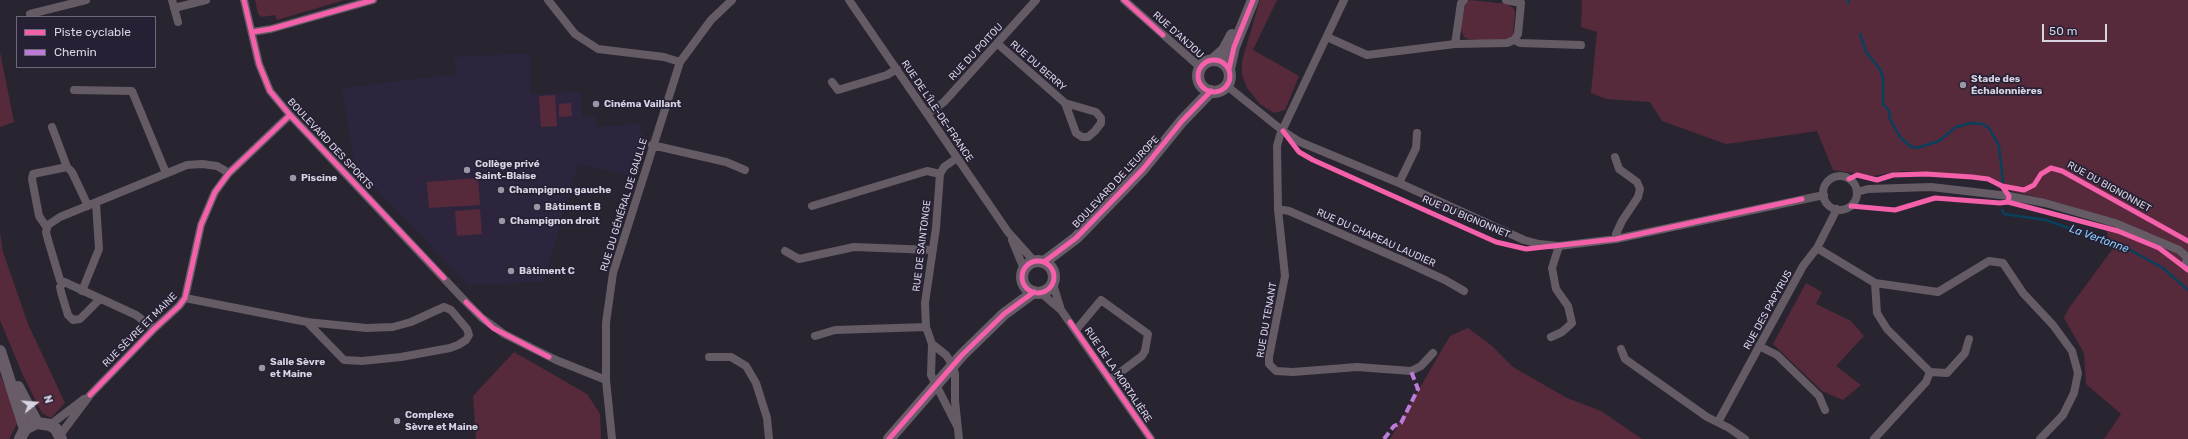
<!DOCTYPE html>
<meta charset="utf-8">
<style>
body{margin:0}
#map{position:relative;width:2188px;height:439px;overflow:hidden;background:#282530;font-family:Rubik,sans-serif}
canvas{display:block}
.legend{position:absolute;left:16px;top:16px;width:140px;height:52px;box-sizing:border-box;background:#272035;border:1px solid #6d687a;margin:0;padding:5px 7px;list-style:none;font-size:12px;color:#d7d3e1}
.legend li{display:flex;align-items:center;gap:8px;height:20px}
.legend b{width:20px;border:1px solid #6d687a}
.north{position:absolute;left:16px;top:383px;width:40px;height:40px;-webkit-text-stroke:3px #272035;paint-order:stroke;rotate:73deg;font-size:11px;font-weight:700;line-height:16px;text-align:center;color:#d7d3e1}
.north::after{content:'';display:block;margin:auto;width:14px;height:18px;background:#d7d3e1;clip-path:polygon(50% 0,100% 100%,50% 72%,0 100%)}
.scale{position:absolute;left:2042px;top:24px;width:65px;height:18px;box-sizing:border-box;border:2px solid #d7d3e1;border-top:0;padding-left:5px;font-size:12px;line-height:14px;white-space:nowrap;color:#d7d3e1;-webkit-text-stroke:3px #272035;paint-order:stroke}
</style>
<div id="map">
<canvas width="2188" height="439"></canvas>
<ul class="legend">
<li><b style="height:5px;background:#f560ab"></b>Piste cyclable</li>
<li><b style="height:5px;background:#bd7bd9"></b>Chemin</li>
</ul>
<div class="north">N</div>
<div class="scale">50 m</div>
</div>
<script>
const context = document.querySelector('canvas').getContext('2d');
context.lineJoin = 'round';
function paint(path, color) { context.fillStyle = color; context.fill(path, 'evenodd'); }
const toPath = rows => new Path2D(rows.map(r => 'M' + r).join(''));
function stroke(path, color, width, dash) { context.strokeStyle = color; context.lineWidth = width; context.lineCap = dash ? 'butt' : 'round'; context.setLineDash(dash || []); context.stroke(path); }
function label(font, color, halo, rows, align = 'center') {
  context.font = font + ' Rubik,sans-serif'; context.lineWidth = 3.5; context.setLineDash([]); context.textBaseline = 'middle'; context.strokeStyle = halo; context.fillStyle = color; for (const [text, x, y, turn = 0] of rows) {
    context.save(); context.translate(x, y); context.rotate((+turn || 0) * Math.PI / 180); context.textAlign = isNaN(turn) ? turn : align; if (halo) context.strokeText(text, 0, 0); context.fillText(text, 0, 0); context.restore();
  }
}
paint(toPath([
 [530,53,531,94,581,92,582,117,595,116,596,127,640,124,640,132,643,133,631,176,579,164,568,194,555,244,543,282,469,285,352,164,354,162,342,88,457,74,453,57]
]), '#2d253e');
paint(toPath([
 [255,0,344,0,277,20,275,15,262,17,258,14],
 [1260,0,1277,0,1253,50,1299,76,1285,110,1274,113,1260,104,1247,88,1242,75,1242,61],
 [1470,0,1508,4,1513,8,1515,11,1513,33,1510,39,1503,42,1468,39,1464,37,1461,30,1465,4],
 [1582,0,2188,0,2188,439,2104,439,2121,414,2086,384,2084,353,2064,318,2069,308,2112,250,2102,216,2045,199,1998,188,1986,176,1902,171,1872,176,1833,170,1817,131,1726,144,1662,121,1650,102,1606,99,1591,93,1597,32,1581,27],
 [0,52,14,122,0,127],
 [555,95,557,126,541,127,539,96],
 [571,103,572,116,559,117,559,104],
 [478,178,480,205,429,208,427,182],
 [480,209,482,234,457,236,455,211],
 [0,233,3,252,28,324,65,403,51,418,42,413,22,373,0,320],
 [1806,283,1822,292,1816,304,1851,321,1864,336,1836,366,1861,385,1843,400,1822,391,1773,344],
 [1468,328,1492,346,1513,367,1567,398,1601,411,1642,439,1390,439,1450,336],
 [514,352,587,394,600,414,601,439,476,439,473,396],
 [0,374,19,420,9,439,0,439]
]), '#572a3b');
stroke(toPath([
 [1848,0,1849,3],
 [1860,34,1866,52,1880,69,1883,78,1883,104,1889,111,1890,119,1900,137,1910,146,1917,148,1939,141,1956,127,1971,123,1983,124,1989,128,1999,146,2003,182],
 [2002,210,2004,214,2046,220,2132,251,2163,268,2188,290]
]), '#09405e', 2.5);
stroke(toPath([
 [172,0,178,22],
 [244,0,259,64,270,91,290,115,466,302,482,318,504,334,556,360,606,380],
 [548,0,575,34,598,49,664,57,680,62],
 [849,0,1008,232,1034,261],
 [1124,0,1201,68],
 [1344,0,1280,135,1277,146,1278,209,1285,276,1269,357,1269,364,1276,371,1293,372,1357,367,1411,371,1421,366,1433,353],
 [174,8,206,0],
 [31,17,30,14,86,0],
 [252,32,271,29,373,0],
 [1327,37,1367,55,1455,44,1507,43,1514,40,1518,34,1521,3,1506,0],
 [1514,40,1520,43,1581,45],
 [998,44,1065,103,1096,112,1101,118,1101,123,1095,131,1088,137,1082,137,1076,133,1065,103],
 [1455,44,1461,3,1464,0],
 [832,82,838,90,887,75,897,69],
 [1227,86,1283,131,1300,142,1399,183,1524,240,1539,244,1559,246,1616,239,1824,195],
 [74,90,132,91,166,173],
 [927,114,944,102,1036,0],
 [52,127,67,167],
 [652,145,726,162,745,170],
 [1615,157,1619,169,1637,182,1640,189,1638,197,1622,221,1616,234,1616,239],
 '1823 193a17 17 0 1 1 34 0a17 17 0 1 1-34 0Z',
 [1399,183,1416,148,1417,133],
 [1857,192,1868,189,1931,187,2009,196,2045,203,2115,223,2179,250,2188,258],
 [812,206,927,171,940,174],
 [1278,209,1289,211,1406,262,1445,280,1464,291],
 [47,228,39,216,32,179,33,174,67,167,72,172,88,206],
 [1012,240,1024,269],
 [1817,248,1875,283,1938,292,1989,261,2003,263,2023,293,2053,325,2072,351,2078,373,2074,393,2063,415,2040,439],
 [785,251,799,259,854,247,932,250],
 [63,283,60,287,61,292,68,315,73,320,80,319,100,299],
 [1053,284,1061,310],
 [82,291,99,249,96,203],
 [1041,293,1061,310,1151,439],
 [185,298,307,322,366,328,393,327,411,322,444,307,451,310,467,329,469,335,466,340,458,345,450,348,401,357,362,361,344,360,307,322],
 [154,329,136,315,60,280,48,240,46,232,48,225,60,217,187,165,202,164,217,166,229,173],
 [1076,330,1101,300,1148,334,1145,351,1142,356,1110,380],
 [815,336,835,330,926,327],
 [1551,337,1562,332,1572,323,1568,306,1556,289,1552,268,1559,246],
 [932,344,946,355,952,364,955,374,955,401,959,439],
 [1759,346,1777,355,1819,396,1825,410],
 [1621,349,1625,359,1707,417,1729,428,1745,439],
 [709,357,731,357,746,366,756,383,767,418,769,439],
 [1930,372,1947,373,1965,353,1969,339],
 [1718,422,1803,266,1817,248,1837,209],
 [50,425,84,399],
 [957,426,931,375,932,344,926,327,925,303,936,228,940,174,944,167,957,158],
 [60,435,90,395,154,329,179,306,185,298,201,225,215,192,229,173,290,115],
 [612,439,606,380,606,323,613,273,680,62,711,20,732,0],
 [1874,439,1926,382,1930,372,1887,329,1877,313,1875,283]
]), '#645b65', 8);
stroke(toPath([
 [1213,60,1224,50,1232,35],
 '1198 76a16 16 0 1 1 32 0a16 16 0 1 1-32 0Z',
 [1229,69,1234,47,1253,0],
 '1022 277a16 16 0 1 1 32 0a16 16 0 1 1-32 0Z',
 [1044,262,1076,238,1143,169,1182,121,1211,91],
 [2188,262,2188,266],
 [0,351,25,429],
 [18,387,37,423],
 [20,439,25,429,37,423,50,425,56,429,61,439],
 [889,439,962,355,1004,314,1034,292]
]), '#675c68', 12);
stroke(toPath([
 [1384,439,1394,426,1401,423,1418,389,1411,371]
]), '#bd7bd9', 4, [8, 4]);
stroke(toPath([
 [244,0,259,64,270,91,290,115,444,278],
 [1124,0,1163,35],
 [252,32,271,29,373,0],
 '1198 76a16 16 0 1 1 32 0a16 16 0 1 1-32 0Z',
 [1229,69,1234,47,1253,0],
 [1283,131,1299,152,1313,160,1496,242,1526,249,1616,239,1802,199],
 [1849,179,1857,175,1877,180,1893,175,1926,174,1972,177,1988,179,2002,186,2009,196,2008,202,2000,203,1935,198,1895,210,1851,206],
 [2002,186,2024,190,2034,185,2041,174,2051,168,2062,171,2188,241],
 [2008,202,2118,231,2159,248,2188,270],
 '1022 277a16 16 0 1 1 32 0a16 16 0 1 1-32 0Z',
 [1044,262,1076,238,1143,169,1182,121,1211,91],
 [466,302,493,328,549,357],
 [1070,322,1151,439],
 [90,395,154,329,179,306,185,298,201,225,215,192,229,173,290,115],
 [889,439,962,355,1004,314,1034,292]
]), '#f560ab', 5);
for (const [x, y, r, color] of [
 [1963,85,4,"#9a96a3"],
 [596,104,4,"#9a96a3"],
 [467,170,4,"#9a96a3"],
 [293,178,4,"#9a96a3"],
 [501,190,4,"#9a96a3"],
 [537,207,4,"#9a96a3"],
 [502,221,4,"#9a96a3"],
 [511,271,4,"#9a96a3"],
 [262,368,4,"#9a96a3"],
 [397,421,4,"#9a96a3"]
]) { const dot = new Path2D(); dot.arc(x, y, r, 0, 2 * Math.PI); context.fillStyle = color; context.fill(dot); stroke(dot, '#272035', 1.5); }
label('10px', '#d7d3e1', '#272035', [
 ["RUE D'ANJOU",1178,35,42],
 ["RUE DU POITOU",976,52,-47],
 ["RUE DU BERRY",1038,66,41],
 ["RUE DE L'ÎLE-DE-FRANCE",937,111,56],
 ["BOULEVARD DES SPORTS",330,144,47],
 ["BOULEVARD DE L'EUROPE",1116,182,-47],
 ["RUE DU BIGNONNET",2109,187,29],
 ["RUE DU GÉNÉRAL DE GAULLE",624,205,-73],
 ["RUE DU BIGNONNET",1466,217,23],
 ["RUE DU CHAPEAU LAUDIER",1376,238,24],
 ["RUE DE SAINTONGE",922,246,-83],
 ["RUE DES PAPYRUS",1768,310,-61],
 ["RUE DU TENANT",1267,320,-80],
 ["RUE SÈVRE ET MAINE",140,330,-45],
 ["RUE DE LA MORTALIÈRE",1118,375,56]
]);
label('bold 10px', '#d7d3e1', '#272035', [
 ["Stade des",1971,79],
 ["Échalonnières",1971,91],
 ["Cinéma Vaillant",604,104],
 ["Collège privé",475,164],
 ["Saint-Blaise",475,176],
 ["Piscine",301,178],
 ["Champignon gauche",509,190],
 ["Bâtiment B",545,207],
 ["Champignon droit",510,221],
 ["Bâtiment C",519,271],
 ["Salle Sèvre",270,362],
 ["et Maine",270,374],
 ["Complexe",405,415],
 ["Sèvre et Maine",405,427]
], 'left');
label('italic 11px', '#89cefc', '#272035', [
 ["La Vertonne",2099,239,20]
]);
</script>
